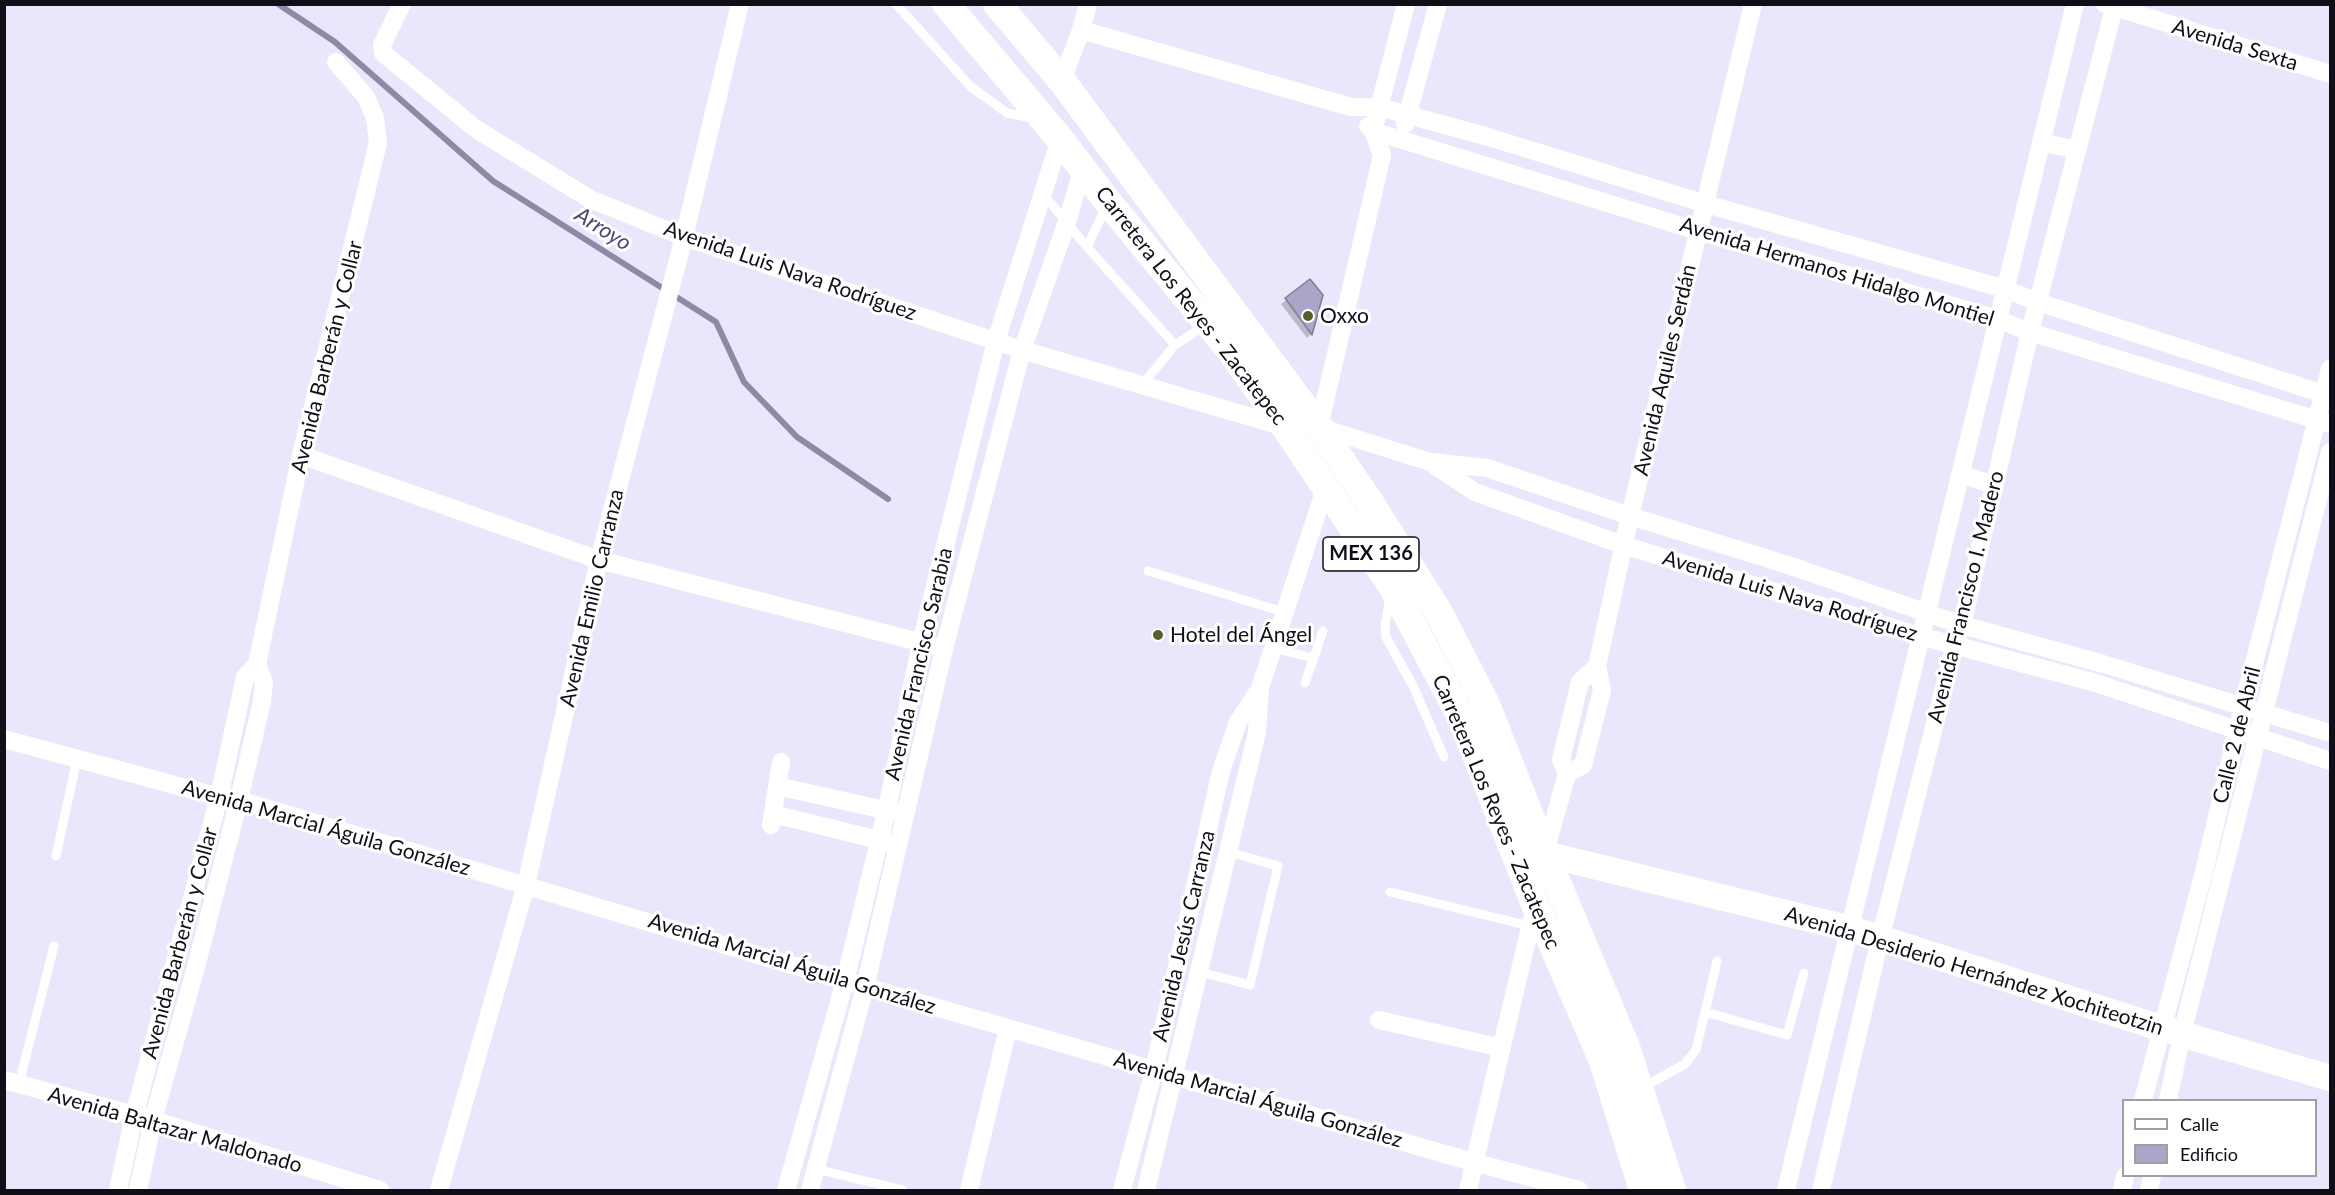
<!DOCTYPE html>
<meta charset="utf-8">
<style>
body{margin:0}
#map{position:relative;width:2335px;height:1195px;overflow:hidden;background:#eae7fc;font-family:Lato,sans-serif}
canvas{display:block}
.frame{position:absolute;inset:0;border:6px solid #100e17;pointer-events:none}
.legend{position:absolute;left:2122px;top:1099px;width:195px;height:78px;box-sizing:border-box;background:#fff;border:2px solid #9f9fa2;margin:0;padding:8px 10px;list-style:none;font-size:18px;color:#100e17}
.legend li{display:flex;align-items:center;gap:12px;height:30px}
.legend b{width:30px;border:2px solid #9f9fa2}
</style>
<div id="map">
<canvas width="2335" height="1195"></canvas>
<div class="frame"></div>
<ul class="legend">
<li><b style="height:8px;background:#fff"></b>Calle</li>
<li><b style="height:16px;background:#aba6c9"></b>Edificio</li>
</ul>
</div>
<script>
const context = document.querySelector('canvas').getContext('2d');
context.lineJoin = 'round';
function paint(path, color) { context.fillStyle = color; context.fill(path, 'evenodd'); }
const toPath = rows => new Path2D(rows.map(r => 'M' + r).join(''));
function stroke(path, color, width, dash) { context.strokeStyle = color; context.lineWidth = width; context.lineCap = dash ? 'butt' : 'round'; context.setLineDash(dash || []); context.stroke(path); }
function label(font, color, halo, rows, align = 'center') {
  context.font = font + ' Lato,sans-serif'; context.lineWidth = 6; context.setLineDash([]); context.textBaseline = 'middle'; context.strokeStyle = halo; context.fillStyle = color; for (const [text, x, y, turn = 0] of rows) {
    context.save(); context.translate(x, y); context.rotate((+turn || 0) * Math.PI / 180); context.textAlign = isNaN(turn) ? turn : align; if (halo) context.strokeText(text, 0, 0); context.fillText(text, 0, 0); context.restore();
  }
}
paint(toPath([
 [1310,281,1321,295,1311,334,1307,338,1281,304]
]), '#0003');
stroke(toPath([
 [278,4,335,42,493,181,716,322,744,382,797,437,888,499]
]), '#8e8aa5', 6);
const building = toPath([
 [1310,279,1323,295,1312,335,1285,298,1310,279]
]);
paint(building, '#aba6c9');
stroke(building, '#7f7c93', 1.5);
stroke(toPath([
 [896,4,970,86,1007,113,1031,118],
 [1044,195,1087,247],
 [1106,207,1087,247,1175,345,1204,326],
 [1142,385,1175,345],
 [1148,571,1284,612],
 [1390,597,1385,625,1386,637,1414,688,1444,757],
 [1273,648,1313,658],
 [1305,683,1323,631],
 [56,856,77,759],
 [1390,892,1530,926],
 [1200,972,1250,985,1278,866,1229,852],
 [1705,1012,1787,1035,1804,973],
 [19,1084,54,946],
 [1642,1088,1685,1064,1696,1050,1717,961],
 [816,1169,903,1190]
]), '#fff', 9);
stroke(toPath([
 [402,4,382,45,383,53,476,129,590,199,684,237,1022,350,1285,427],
 [1406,4,1373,131,1382,155,1319,427,1430,462,1487,468,1630,516,1788,565,1962,625,2100,663,2330,733],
 [2105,4,2330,74],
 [1081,30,1351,107,1379,107,1485,136,1706,204,2005,289,2038,302,2330,396],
 [1062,81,1081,30,1088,4],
 [1405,124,1438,4],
 [1368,126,1373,131,1698,231,1997,319,2030,332,2330,424],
 [2041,142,2077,150],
 [301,455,599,560,931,645],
 [1434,465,1475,492,1623,545,1920,636,2096,683,2330,761],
 [1960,474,1994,485],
 [4,739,219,797,239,800,845,981,1476,1163,1579,1190],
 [1567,774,1583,765,1602,690,1597,666,1630,516,1753,4],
 [777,786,898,813],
 [773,814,891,843],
 [771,825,781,762],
 [1545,852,1567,774,1561,760,1580,682,1597,666],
 [1379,1020,1502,1048],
 [4,1080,153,1120,380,1190],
 [2143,1100,2204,872,2243,706,2330,369],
 [2168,1100,2182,1034,2330,452],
 [118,1190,134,1116,219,797,245,677,257,664,301,455,378,143,375,118,366,97,336,62],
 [138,1190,153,1120,196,967,239,800,262,701,264,682,257,664],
 [439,1190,526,885,599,560,684,237,740,4],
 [786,1190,845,981,887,809,921,643,996,341,1060,139],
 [810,1190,865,987,944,649,1022,350,1067,222,1083,168],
 [969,1190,1008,1028],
 [1122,1190,1154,1070,1221,771,1238,722,1259,690],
 [1146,1190,1257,732,1260,688,1326,486],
 [1468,1190,1535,906],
 [1786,1190,2075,4],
 [1821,1190,1880,939,1955,645,1962,625,2030,332,2115,4],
 [2122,1190,2125,1176],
 [2149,1190,2152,1176]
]), '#fff', 18);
stroke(toPath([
 [1545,854,1851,929,2161,1028,2330,1078]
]), '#fff', 26);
stroke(toPath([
 [946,4,1060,139,1108,202,1230,350,1285,427,1392,586,1461,717,1535,904,1603,1061,1643,1190],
 [997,4,1062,81,1319,427,1371,504,1439,613,1485,702,1545,854,1626,1047,1672,1190]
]), '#fff', 28);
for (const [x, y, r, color] of [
 [1308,316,6,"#5b5d2a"],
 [1158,635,6,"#5b5d2a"]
]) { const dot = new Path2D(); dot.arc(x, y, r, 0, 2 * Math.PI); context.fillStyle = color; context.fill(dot); stroke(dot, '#fff', 2); }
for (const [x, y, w] of [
 [1371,554,96]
]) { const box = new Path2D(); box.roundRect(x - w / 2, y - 17, w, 34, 4.5); context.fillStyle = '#fff'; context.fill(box); stroke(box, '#100e17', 1.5); }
label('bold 20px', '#100e17', null, [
 ["MEX 136",1371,554]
]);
label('21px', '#100e17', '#fff', [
 ["Avenida Sexta",2235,45,17],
 ["Avenida Luis Nava Rodríguez",790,271,19],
 ["Avenida Hermanos Hidalgo Montiel",1837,272,17],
 ["Carretera Los Reyes - Zacatepec",1191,306,52],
 ["Avenida Barberán y Collar",327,357,-76],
 ["Avenida Aquiles Serdán",1665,370,-77],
 ["Avenida Luis Nava Rodríguez",1790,596,17],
 ["Avenida Francisco I. Madero",1966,597,-76],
 ["Avenida Emilio Carranza",592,598,-77],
 ["Avenida Francisco Sarabia",919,664,-77],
 ["Calle 2 de Abril",2237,735,-76],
 ["Carretera Los Reyes - Zacatepec",1496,812,67],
 ["Avenida Marcial Águila González",326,828,16],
 ["Avenida Jesús Carranza",1184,936,-77],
 ["Avenida Barberán y Collar",180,943,-75],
 ["Avenida Marcial Águila González",792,964,17],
 ["Avenida Desiderio Hernández Xochiteotzin",1974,971,17],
 ["Avenida Marcial Águila González",1258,1100,16],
 ["Avenida Baltazar Maldonado",175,1130,16]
]);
label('21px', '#100e17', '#fff', [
 ["Oxxo",1320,316],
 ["Hotel del Ángel",1170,635]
], 'left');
label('italic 22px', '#4f4576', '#fff', [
 ["Arroyo",603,229,32]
]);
</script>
